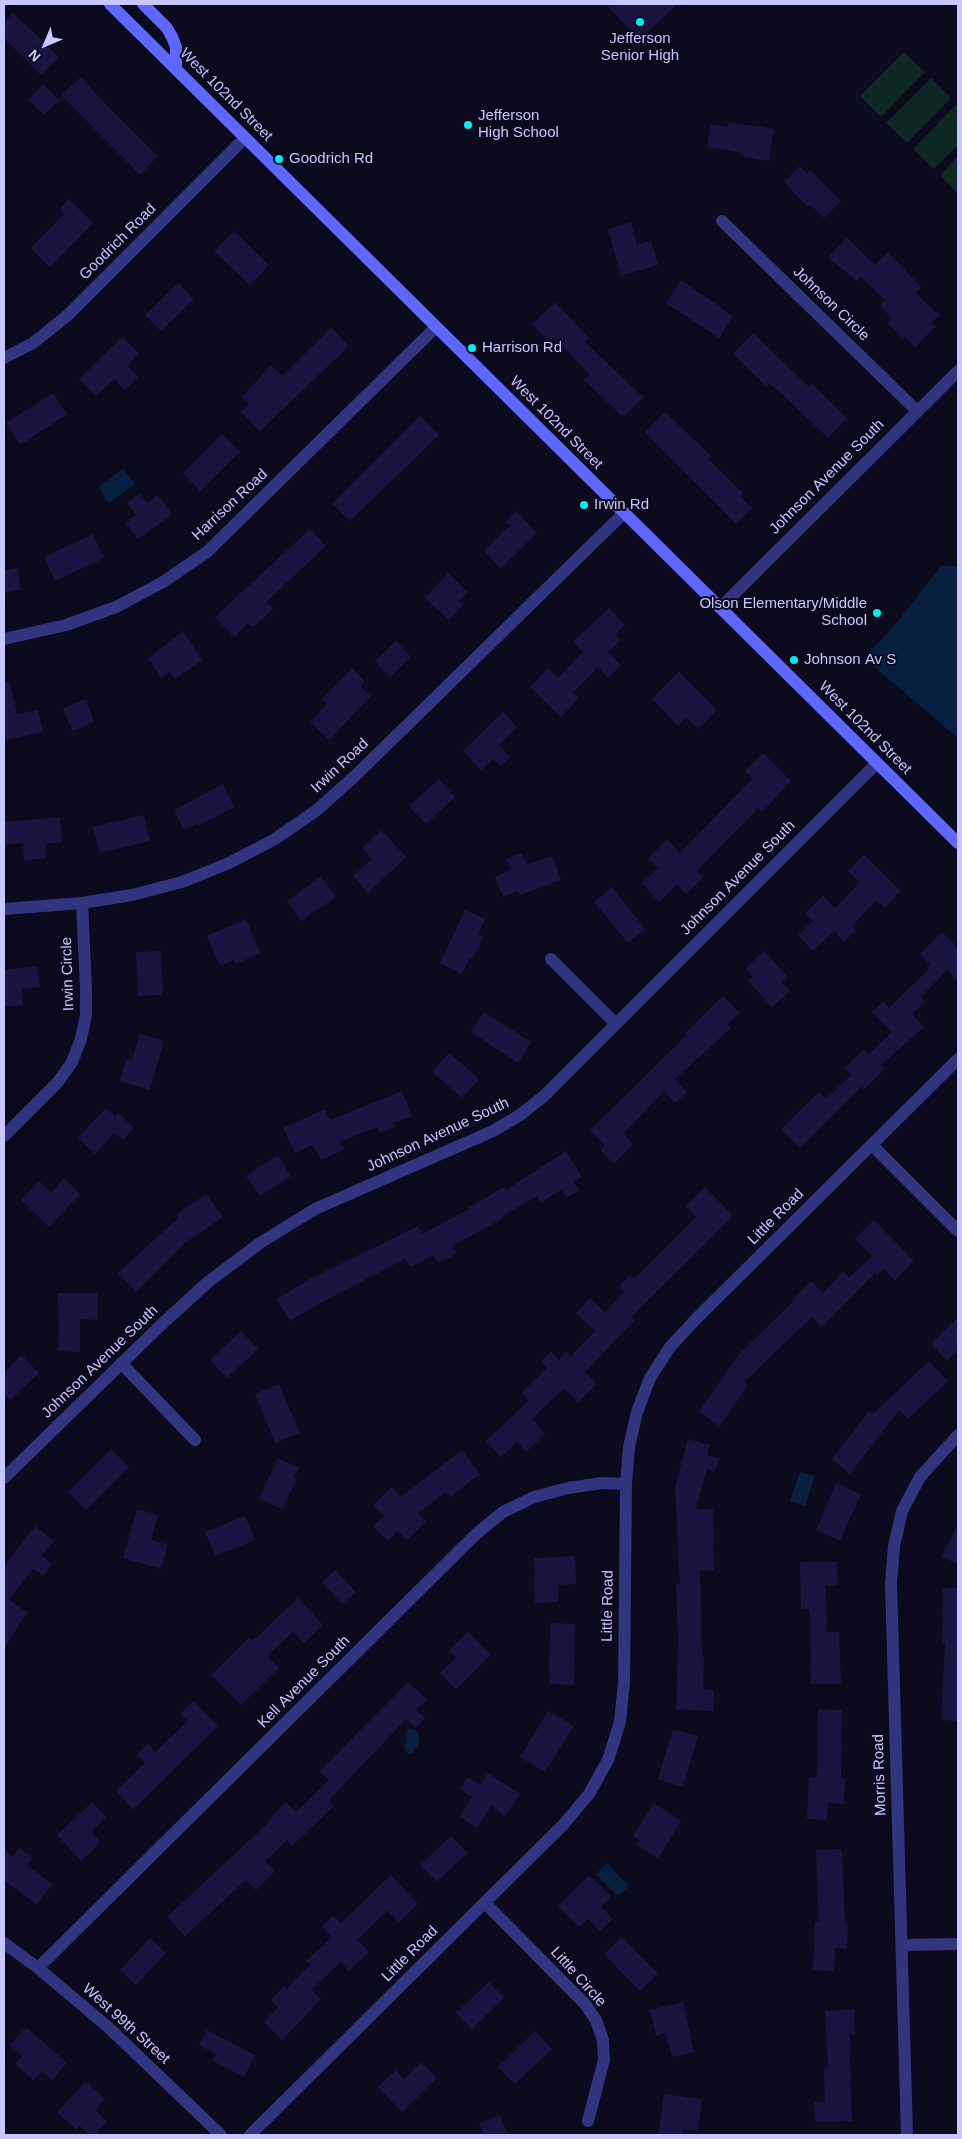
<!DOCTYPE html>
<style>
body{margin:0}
#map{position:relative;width:962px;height:2139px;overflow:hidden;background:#0c0a1d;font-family:Helvetica,sans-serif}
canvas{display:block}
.frame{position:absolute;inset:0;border:5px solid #c8c7ff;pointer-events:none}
.north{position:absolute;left:20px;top:20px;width:50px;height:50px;-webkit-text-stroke:4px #0c0a1d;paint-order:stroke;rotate:225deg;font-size:14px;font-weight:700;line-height:20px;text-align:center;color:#c8c7ff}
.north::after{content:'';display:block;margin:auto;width:18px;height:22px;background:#c8c7ff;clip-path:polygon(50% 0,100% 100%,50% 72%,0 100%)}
</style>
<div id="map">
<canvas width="962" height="2139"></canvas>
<div class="frame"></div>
<div class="north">N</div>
</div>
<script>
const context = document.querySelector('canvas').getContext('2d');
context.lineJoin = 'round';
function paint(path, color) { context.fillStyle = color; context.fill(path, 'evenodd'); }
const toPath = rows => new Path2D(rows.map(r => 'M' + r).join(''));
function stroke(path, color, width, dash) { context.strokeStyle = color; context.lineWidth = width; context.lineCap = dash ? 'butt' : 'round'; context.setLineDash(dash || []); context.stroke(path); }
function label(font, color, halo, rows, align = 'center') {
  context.font = font + ' Helvetica,sans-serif'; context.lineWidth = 4; context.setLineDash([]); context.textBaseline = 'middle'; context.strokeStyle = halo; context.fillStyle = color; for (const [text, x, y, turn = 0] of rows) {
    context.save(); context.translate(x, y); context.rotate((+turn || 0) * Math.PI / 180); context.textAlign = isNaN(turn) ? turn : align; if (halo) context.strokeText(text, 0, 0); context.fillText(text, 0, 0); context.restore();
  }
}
paint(toPath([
 [904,52,925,72,881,117,860,96],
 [931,78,951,98,907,143,886,123],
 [957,104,958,145,934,169,913,149],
 [958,156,958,194,940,175]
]), '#0d2825');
paint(toPath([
 [123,469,135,484,109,503,98,487],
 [942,565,958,567,958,738,877,669,863,660,897,622],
 [800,1472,815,1476,805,1506,790,1501],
 [408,1729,412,1729,417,1731,419,1737,419,1745,412,1754,407,1753,404,1747,407,1740,405,1733],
 [607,1863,629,1886,618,1896,596,1874]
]), '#07203f');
paint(toPath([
 [605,4,677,4,640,40],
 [13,13,59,57,41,75,4,38,4,23],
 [81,77,110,109,158,156,140,175,61,95],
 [43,84,59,100,44,115,28,100],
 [728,122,774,129,769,161,743,157,744,153,707,147,711,124,728,127],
 [800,166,807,174,810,170,841,201,824,218,811,205,807,206,784,182],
 [69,199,93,223,50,267,31,248,64,214,59,209],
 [631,222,637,245,651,241,658,265,621,276,608,229],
 [234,231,269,265,250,285,214,251],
 [847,238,875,265,888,252,921,287,915,293,939,315,931,323,935,327,915,347,904,336,902,338,888,323,892,318,880,306,885,300,861,277,857,281,828,257],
 [681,280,733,316,719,338,666,303],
 [178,283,194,299,161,331,145,315],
 [555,302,589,338,585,342,643,397,626,415,621,415,584,380,589,374,554,337,549,342,532,324],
 [331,328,349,346,260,431,241,412,249,404,242,397,271,365,282,376],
 [753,333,809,387,812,384,847,418,828,438,782,394,769,383,766,386,733,354],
 [122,337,139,354,128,366,138,377,125,390,114,379,96,396,79,379],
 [53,393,67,414,20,445,6,423],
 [665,412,711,456,708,459,743,493,740,496,752,508,736,524,645,432],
 [420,416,439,435,350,521,332,504],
 [222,434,240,452,200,491,183,473],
 [140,493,147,503,158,495,172,514,138,539,126,523,136,515,127,503],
 [516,511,537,533,501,568,484,551,510,525,506,522],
 [310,529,326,546,266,602,273,609,253,627,248,623,234,637,215,617],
 [93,534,104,558,55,581,44,557],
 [18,568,21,590,4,593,4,570],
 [448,573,468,592,459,601,463,605,449,620,425,598],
 [609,608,625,625,615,634,621,640,608,652,621,665,608,678,598,667,573,693,579,698,561,717,530,687,548,668,558,678,583,652,573,642],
 [183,631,202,660,175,679,170,672,161,678,148,658],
 [396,641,411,657,390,677,375,661],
 [352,668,365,681,360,686,371,696,329,740,310,722,327,704,322,699],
 [679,672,717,710,698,729,686,717,678,726,652,699],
 [10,682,17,714,38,710,43,732,4,740,4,683],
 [86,699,94,722,72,731,63,708],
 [503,712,517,727,499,745,510,757,501,766,493,759,481,770,463,751],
 [763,753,791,781,762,812,758,808,697,871,703,878,686,894,677,884,659,902,642,883,658,868,648,858,667,840,680,853,752,779,745,771],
 [439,779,455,797,426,824,409,806],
 [223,784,234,807,199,825,198,823,184,830,174,810],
 [144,815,150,841,100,853,93,827],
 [60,817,62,842,45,844,46,858,24,861,23,843,4,845,4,822],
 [381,830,406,857,368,893,353,876,372,859,362,848],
 [522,853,527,865,552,856,561,880,520,895,518,891,503,897,495,877,511,870,506,859],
 [864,855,901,891,885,908,876,900,852,926,856,930,844,942,834,931,813,951,798,935,813,921,805,913,823,896,835,909,860,882,848,871],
 [321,876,336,897,301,921,287,901],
 [612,887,645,929,628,943,594,902],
 [465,910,485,919,478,934,483,937,473,959,470,957,462,974,440,963],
 [246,919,260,953,236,964,234,960,220,966,207,936],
 [942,932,958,948,958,982,947,970,921,997,925,1002,912,1014,924,1027,881,1065,885,1069,864,1089,862,1086,800,1148,781,1129,819,1092,826,1099,851,1075,844,1068,864,1049,869,1054,892,1032,872,1012,883,1001,889,1008,929,969,927,968,930,965,920,954],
 [161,951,163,995,138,996,136,952],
 [764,951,788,977,782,982,790,991,772,1007,748,981,753,976,746,968],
 [37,966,40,987,22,989,23,1005,4,1007,4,970],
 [723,996,740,1013,727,1024,731,1028,675,1079,687,1092,675,1103,664,1091,623,1134,633,1144,614,1164,600,1150,605,1145,590,1130,687,1035,685,1033],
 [484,1012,531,1042,518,1063,471,1032],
 [140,1034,164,1041,150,1090,120,1081,126,1059,132,1060],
 [449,1053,479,1079,462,1098,432,1072],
 [402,1091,412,1116,394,1123,396,1127,380,1133,377,1127,340,1142,344,1150,321,1160,313,1145,295,1153,283,1128,325,1109,330,1120],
 [106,1108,115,1117,118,1113,134,1128,123,1140,114,1133,95,1154,78,1138],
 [566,1151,582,1177,574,1182,579,1190,567,1198,561,1190,541,1202,537,1196,502,1216,504,1218,452,1246,456,1254,438,1263,434,1255,410,1267,405,1259,324,1301,290,1321,277,1299,312,1278,418,1226,422,1234,469,1209,468,1208,504,1187,506,1190],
 [278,1155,291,1176,260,1196,246,1176],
 [64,1178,80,1194,49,1227,21,1200,39,1181,51,1192],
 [705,1187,733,1216,631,1317,635,1320,585,1372,597,1384,578,1402,564,1388,532,1419,545,1434,526,1452,517,1442,501,1457,486,1441,529,1400,522,1392,547,1368,541,1361,551,1352,559,1360,566,1352,570,1357,595,1331,576,1313,590,1298,605,1312,624,1292,619,1286,630,1275,634,1279,696,1217,686,1206],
 [206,1194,223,1217,185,1243,136,1292,118,1273,178,1218,176,1215],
 [874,1220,914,1261,895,1280,884,1269,877,1275,875,1273,822,1327,812,1317,744,1382,748,1385,720,1426,699,1412,739,1354,795,1300,793,1299,811,1281,823,1293,843,1272,849,1278,872,1256,855,1239],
 [58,1293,98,1293,98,1320,80,1319,80,1352,59,1351],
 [958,1317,958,1350,947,1361,931,1344],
 [241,1331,258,1349,227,1378,210,1360],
 [22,1355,39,1373,10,1400,4,1393,4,1372],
 [929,1361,948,1381,908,1419,899,1410,850,1474,832,1459,869,1411,873,1414],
 [279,1384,300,1433,275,1443,255,1394],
 [688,1439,710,1445,707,1455,719,1458,715,1472,707,1469,696,1509,713,1509,714,1570,700,1571,702,1657,704,1657,703,1689,714,1690,713,1711,676,1709,678,1642,676,1585,680,1584,675,1487],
 [111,1449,129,1467,86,1510,68,1492],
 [462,1450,480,1474,450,1497,446,1492,418,1513,426,1522,407,1540,398,1531,388,1541,373,1526,384,1516,373,1505,392,1487,401,1497],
 [278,1458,299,1468,294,1478,297,1479,282,1509,259,1498],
 [836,1483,861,1494,840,1541,816,1530],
 [137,1509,158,1515,151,1540,168,1545,161,1569,123,1558],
 [245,1516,255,1540,215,1556,205,1532],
 [958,1524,958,1565,942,1556],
 [35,1526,54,1541,42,1555,52,1564,43,1576,33,1569,9,1600,27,1612,4,1649,4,1566],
 [575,1556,576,1584,558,1585,558,1602,535,1603,534,1558],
 [800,1562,837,1562,838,1585,826,1586,827,1632,839,1632,841,1684,811,1684,810,1609,801,1609],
 [335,1570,356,1592,342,1604,322,1582],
 [943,1588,958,1588,958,1721,941,1720,945,1643,942,1643],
 [298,1598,323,1625,304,1643,293,1632,267,1656,279,1668,241,1705,211,1675,249,1638,253,1641],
 [550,1623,575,1624,574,1685,549,1684],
 [468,1632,491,1655,456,1689,440,1673,456,1658,449,1650],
 [408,1682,427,1699,416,1710,425,1718,416,1728,406,1719,329,1800,334,1806,292,1846,287,1840,265,1861,275,1871,256,1890,246,1880,185,1936,167,1917,269,1822,268,1820,286,1802,296,1812,329,1780,320,1771],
 [193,1701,218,1726,133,1810,116,1791,145,1763,137,1754,148,1744,155,1752,188,1721,180,1714],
 [818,1709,842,1710,841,1778,845,1778,844,1804,828,1803,827,1820,807,1819,809,1776,817,1777],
 [548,1711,574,1726,545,1772,520,1757],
 [673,1729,698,1736,683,1787,658,1779],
 [488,1773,520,1794,505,1816,491,1806,477,1828,460,1816,472,1797,460,1789,468,1777,480,1785],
 [92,1802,106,1817,91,1832,101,1842,81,1861,57,1835],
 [654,1803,681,1821,658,1858,636,1845,639,1840,633,1836],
 [451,1836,467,1853,437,1882,420,1865],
 [19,1848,32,1858,27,1865,52,1884,37,1905,4,1880,4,1850,13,1857],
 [842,1849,845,1924,848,1924,847,1949,835,1948,834,1971,813,1970,815,1922,819,1922,816,1850],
 [391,1875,418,1904,399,1922,387,1910,357,1940,369,1952,349,1971,341,1962,311,1990,321,1999,282,2040,264,2022,278,2007,271,2000,284,1986,286,1989,310,1965,306,1961,332,1937,322,1926,333,1915,341,1923],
 [589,1875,611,1897,601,1907,613,1919,600,1931,588,1919,579,1927,558,1906],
 [622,1937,658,1974,640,1991,604,1954],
 [150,1938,166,1953,136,1985,120,1970],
 [489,1982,504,1998,472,2029,456,2013],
 [683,2002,694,2052,672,2057,666,2033,656,2036,650,2010],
 [854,2009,855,2035,850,2035,851,2053,850,2053,852,2121,815,2122,814,2102,825,2102,824,2068,828,2067,825,2011],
 [26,2027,67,2063,52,2080,42,2071,33,2080,15,2064,22,2056,10,2045],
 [207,2030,255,2055,244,2077,213,2061,216,2054,199,2045],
 [535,2031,552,2049,515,2084,498,2067],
 [421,2062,437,2078,402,2112,378,2087,396,2070,404,2079],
 [86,2081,105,2099,95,2110,107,2122,94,2135,89,2135,80,2126,77,2130,57,2112],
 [664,2094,702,2099,698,2131,684,2129,683,2135,658,2135],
 [500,2115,508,2135,484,2135,479,2123]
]), '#1a1540');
stroke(toPath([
 [722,221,917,411],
 [4,358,33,343,68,315,245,138],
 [720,608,958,371],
 [4,639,66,625,116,607,163,582,207,552,436,327],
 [4,909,82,903,132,895,182,882,229,863,275,839,317,810,356,775,624,513],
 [551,959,616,1024],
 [4,1136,58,1082,72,1062,81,1039,86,1015,86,990,82,903],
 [872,1145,958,1231],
 [121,1363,195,1440],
 [4,1478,161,1325,208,1282,260,1243,315,1209,493,1131,520,1115,544,1096,877,763],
 [485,1903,585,2004,596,2020,603,2040,604,2060,588,2121],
 [4,1943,38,1968,108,2027,221,2135],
 [902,1945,958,1944],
 [38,1968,476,1534,503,1512,534,1497,568,1488,602,1483,626,1484],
 [250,2135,563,1825,589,1794,608,1760,620,1722,624,1683,626,1484,629,1447,637,1412,650,1378,670,1347,695,1320,958,1059],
 [907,2135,891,1583,894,1546,902,1511,920,1477,958,1435]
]), '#313580', 12);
stroke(toPath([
 [110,4,958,843],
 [143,4,167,28,172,37,176,47,176,69]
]), '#5e67ff', 12);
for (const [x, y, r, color] of [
 [640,22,5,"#00eef2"],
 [468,125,5,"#00eef2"],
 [279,159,5,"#00eef2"],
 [472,348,5,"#00eef2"],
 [584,505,5,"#00eef2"],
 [877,613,5,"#00eef2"],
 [794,660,5,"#00eef2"]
]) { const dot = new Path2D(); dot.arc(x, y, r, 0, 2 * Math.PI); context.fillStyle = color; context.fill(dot); stroke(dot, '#0c0a1d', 2); }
label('15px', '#c8c7ff', '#0c0a1d', [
 ["Jefferson",640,39,"center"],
 ["Senior High",640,56,"center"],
 ["Jefferson",478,116],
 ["High School",478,133],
 ["Goodrich Rd",289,159],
 ["Harrison Rd",482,348],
 ["Irwin Rd",594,505],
 ["Olson Elementary/Middle",867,604,"right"],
 ["School",867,621,"right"],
 ["Johnson Av S",804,660]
], 'left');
label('15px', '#c8c7ff', '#0c0a1d', [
 ["West 102nd Street",226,95,45],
 ["Goodrich Road",118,242,-45],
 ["Johnson Circle",831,304,44],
 ["West 102nd Street",556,423,45],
 ["Johnson Avenue South",827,477,-45],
 ["Harrison Road",230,505,-43],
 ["West 102nd Street",865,728,45],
 ["Irwin Road",340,766,-43],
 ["Johnson Avenue South",738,878,-45],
 ["Irwin Circle",68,974,-92],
 ["Johnson Avenue South",438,1135,-25],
 ["Little Road",776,1217,-45],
 ["Johnson Avenue South",100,1362,-44],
 ["Little Road",608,1606,-89],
 ["Kell Avenue South",304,1682,-45],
 ["Morris Road",880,1775,-92],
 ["Little Road",410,1954,-45],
 ["Little Circle",578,1977,48],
 ["West 99th Street",126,2024,42]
]);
</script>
